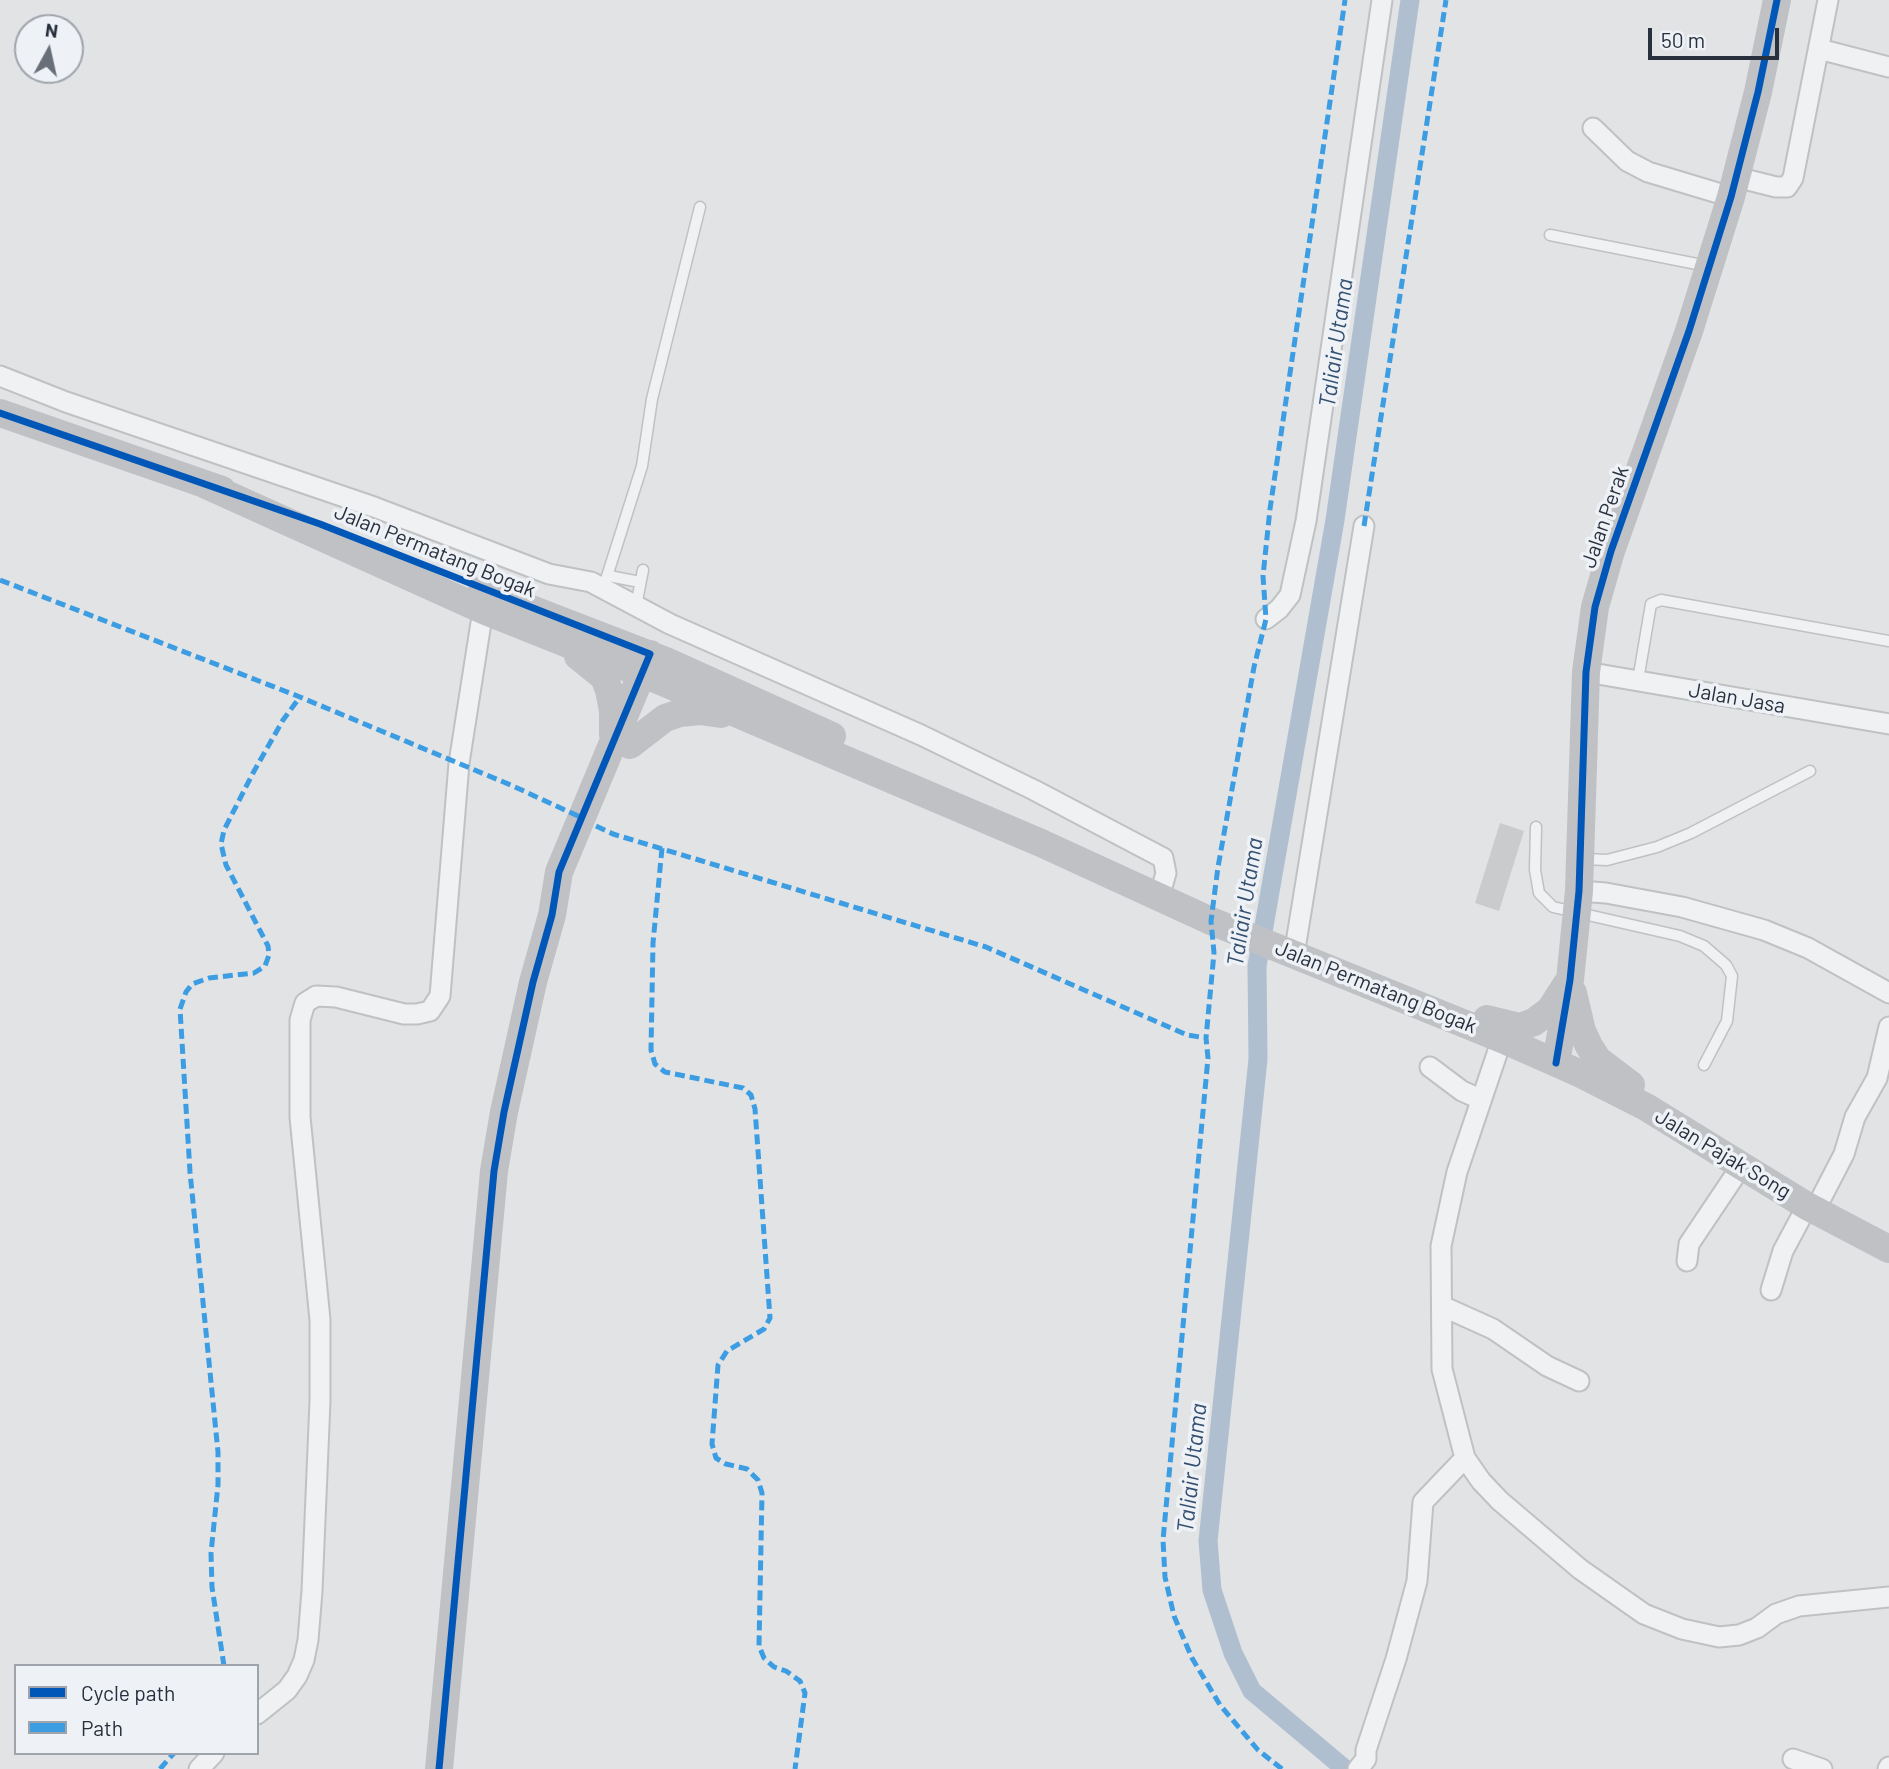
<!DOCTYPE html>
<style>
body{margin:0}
#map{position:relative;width:1889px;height:1769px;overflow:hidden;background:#e1e3e5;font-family:Barlow,sans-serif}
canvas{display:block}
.legend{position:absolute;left:14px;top:1664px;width:245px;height:91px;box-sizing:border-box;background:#eef1f5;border:2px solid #9fa4ac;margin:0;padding:9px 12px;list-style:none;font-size:21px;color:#28303e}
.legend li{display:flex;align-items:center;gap:14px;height:35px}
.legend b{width:35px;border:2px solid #9fa4ac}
.north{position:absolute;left:14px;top:14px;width:70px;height:70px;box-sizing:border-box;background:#eef1f5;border:2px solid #9fa4ac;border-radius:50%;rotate:8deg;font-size:19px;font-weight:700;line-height:28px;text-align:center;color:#28303e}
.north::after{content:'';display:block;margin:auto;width:24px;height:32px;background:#696f78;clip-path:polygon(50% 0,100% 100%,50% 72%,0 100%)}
.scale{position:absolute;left:1648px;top:28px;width:131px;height:32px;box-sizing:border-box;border:4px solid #28303e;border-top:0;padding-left:9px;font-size:21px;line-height:24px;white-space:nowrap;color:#28303e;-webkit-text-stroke:5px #eef1f5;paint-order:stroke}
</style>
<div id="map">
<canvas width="1889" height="1769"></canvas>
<ul class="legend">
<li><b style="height:9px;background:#0057b8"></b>Cycle path</li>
<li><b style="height:9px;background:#3d9de3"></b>Path</li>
</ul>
<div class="north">N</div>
<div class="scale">50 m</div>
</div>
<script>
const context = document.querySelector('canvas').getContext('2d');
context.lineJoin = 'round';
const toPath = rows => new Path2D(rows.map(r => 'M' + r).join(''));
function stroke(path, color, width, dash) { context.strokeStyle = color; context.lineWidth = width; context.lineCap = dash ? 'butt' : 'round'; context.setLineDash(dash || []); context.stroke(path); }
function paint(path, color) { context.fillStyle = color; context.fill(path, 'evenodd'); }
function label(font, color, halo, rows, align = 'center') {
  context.font = font + ' Barlow,sans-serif'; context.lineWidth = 7; context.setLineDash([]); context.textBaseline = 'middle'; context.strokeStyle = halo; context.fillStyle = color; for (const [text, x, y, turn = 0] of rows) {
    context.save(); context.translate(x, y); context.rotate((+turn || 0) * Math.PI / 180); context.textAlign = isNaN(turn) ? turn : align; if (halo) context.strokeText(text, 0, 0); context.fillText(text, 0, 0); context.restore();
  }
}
stroke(toPath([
 [1345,1769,1252,1691,1233,1653,1212,1590,1208,1541,1258,1059,1257,966,1335,520,1410,0]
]), '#afbfd0', 19);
paint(toPath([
 [1500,823,1524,831,1499,911,1475,903]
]), '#c9cbcd');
const lane = toPath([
 [1550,235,1707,266],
 [609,576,640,582],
 [603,589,642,466,652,399,700,207],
 [636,606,643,570],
 [1638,680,1651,604,1661,600,1889,641],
 [1536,827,1535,870,1539,893,1553,907,1680,936,1704,946,1726,965,1732,976,1727,1021,1704,1065],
 [1584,859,1607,860,1657,847,1691,833,1810,771]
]);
const street = toPath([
 [1819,49,1889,67],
 [1593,128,1627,161,1648,172,1731,197],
 [1736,177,1776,187,1787,187,1793,178,1828,0],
 [0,376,66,402,374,507,549,574,591,582,670,624,921,735,1034,790,1163,858,1166,873,1159,898],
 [1266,619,1279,609,1290,595,1306,521,1382,0],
 [1586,672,1889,724],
 [1579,891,1606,893,1682,907,1764,930,1808,948,1889,993],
 [1294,955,1364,526],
 [1502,1039,1457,1172,1441,1246,1442,1369,1465,1458,1481,1481,1500,1501,1580,1569,1644,1614,1682,1629,1719,1637,1739,1635,1757,1628,1776,1614,1799,1606,1889,1597],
 [1430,1067,1462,1091,1480,1099],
 [1815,1210,1844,1154,1855,1117,1877,1078,1889,1027],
 [1687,1261,1689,1244,1742,1165],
 [1771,1290,1783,1251,1807,1206],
 [1442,1306,1493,1329,1547,1366,1579,1381],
 [257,1714,287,1690,297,1676,304,1660,308,1640,312,1591,320,1401,320,1320,300,1117,300,1020,305,1003,316,996,336,997,404,1014,417,1014,430,1011,440,996,459,763,483,610],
 [1793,1759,1822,1769],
 [199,1769,214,1753],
 [1358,1769,1366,1759,1366,1750,1396,1659,1417,1581,1423,1502,1465,1458],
 [1888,1769,1889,1767]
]);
stroke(lane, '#bfc1c3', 13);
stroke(street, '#bfc1c3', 23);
stroke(lane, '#f0f1f2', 10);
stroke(street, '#f0f1f2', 19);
stroke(toPath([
 [0,413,222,490],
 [206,485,483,610,658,680,1041,843,1211,921,1502,1039,1581,1074,1646,1107,1807,1206,1889,1249],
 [482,590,666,661,832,736],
 [578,656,604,677,609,690,613,711,613,734],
 [630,745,665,718,680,713,699,711,721,714],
 [1573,993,1582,1031,1589,1046,1598,1060,1631,1085],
 [1487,1019,1520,1027,1534,1022,1550,1010,1566,985],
 [1556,1063,1570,980,1579,891,1586,672,1595,607,1611,551,1689,331,1731,197,1758,92,1777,0],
 [439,1769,494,1171,504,1112,533,982,552,915,559,872,650,654]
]), '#bfc1c5', 28);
stroke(toPath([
 [1364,526,1446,0],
 [0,580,300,697,513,786,580,817],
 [596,826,613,834,986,947,1187,1035,1206,1038],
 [662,848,653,943,651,1050,655,1064,665,1072,743,1088,751,1095,755,1109,770,1318,764,1329,727,1351,718,1365,712,1444,716,1458,726,1464,747,1469,758,1480,762,1493,759,1646,764,1658,774,1667,786,1671,800,1681,805,1693,795,1769],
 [224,1666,212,1587,211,1553,218,1485,218,1452,190,1172,180,1009,186,992,192,984,209,978,254,973,265,966,269,955,268,946,226,865,221,844,224,830,253,773,283,720,300,697],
 [160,1769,174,1753],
 [1282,1769,1258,1750,1220,1705,1192,1658,1174,1616,1165,1577,1163,1540,1208,1058,1206,1038,1214,953,1211,921,1218,867,1254,667,1266,619,1263,576,1270,509,1345,0]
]), '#3d9de3', 5, [10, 5]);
stroke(toPath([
 [0,413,320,524,650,654,559,872,552,915,533,982,504,1112,494,1171,439,1769],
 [1556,1063,1570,980,1579,891,1586,672,1595,607,1611,551,1689,331,1731,197,1758,92,1777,0]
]), '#0057b8', 7);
label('21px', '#28303e', '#eef1f5', [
 ["Jalan Perak",1605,517,-71],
 ["Jalan Permatang Bogak",435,551,22],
 ["Jalan Jasa",1737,698,10],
 ["Jalan Permatang Bogak",1376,987,22],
 ["Jalan Pajak Song",1723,1154,31]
]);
label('italic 23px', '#345070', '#eef1f5', [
 ["Taliair Utama",1336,343,-82],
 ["Taliair Utama",1245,902,-81],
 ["Taliair Utama",1192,1468,-84]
]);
</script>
